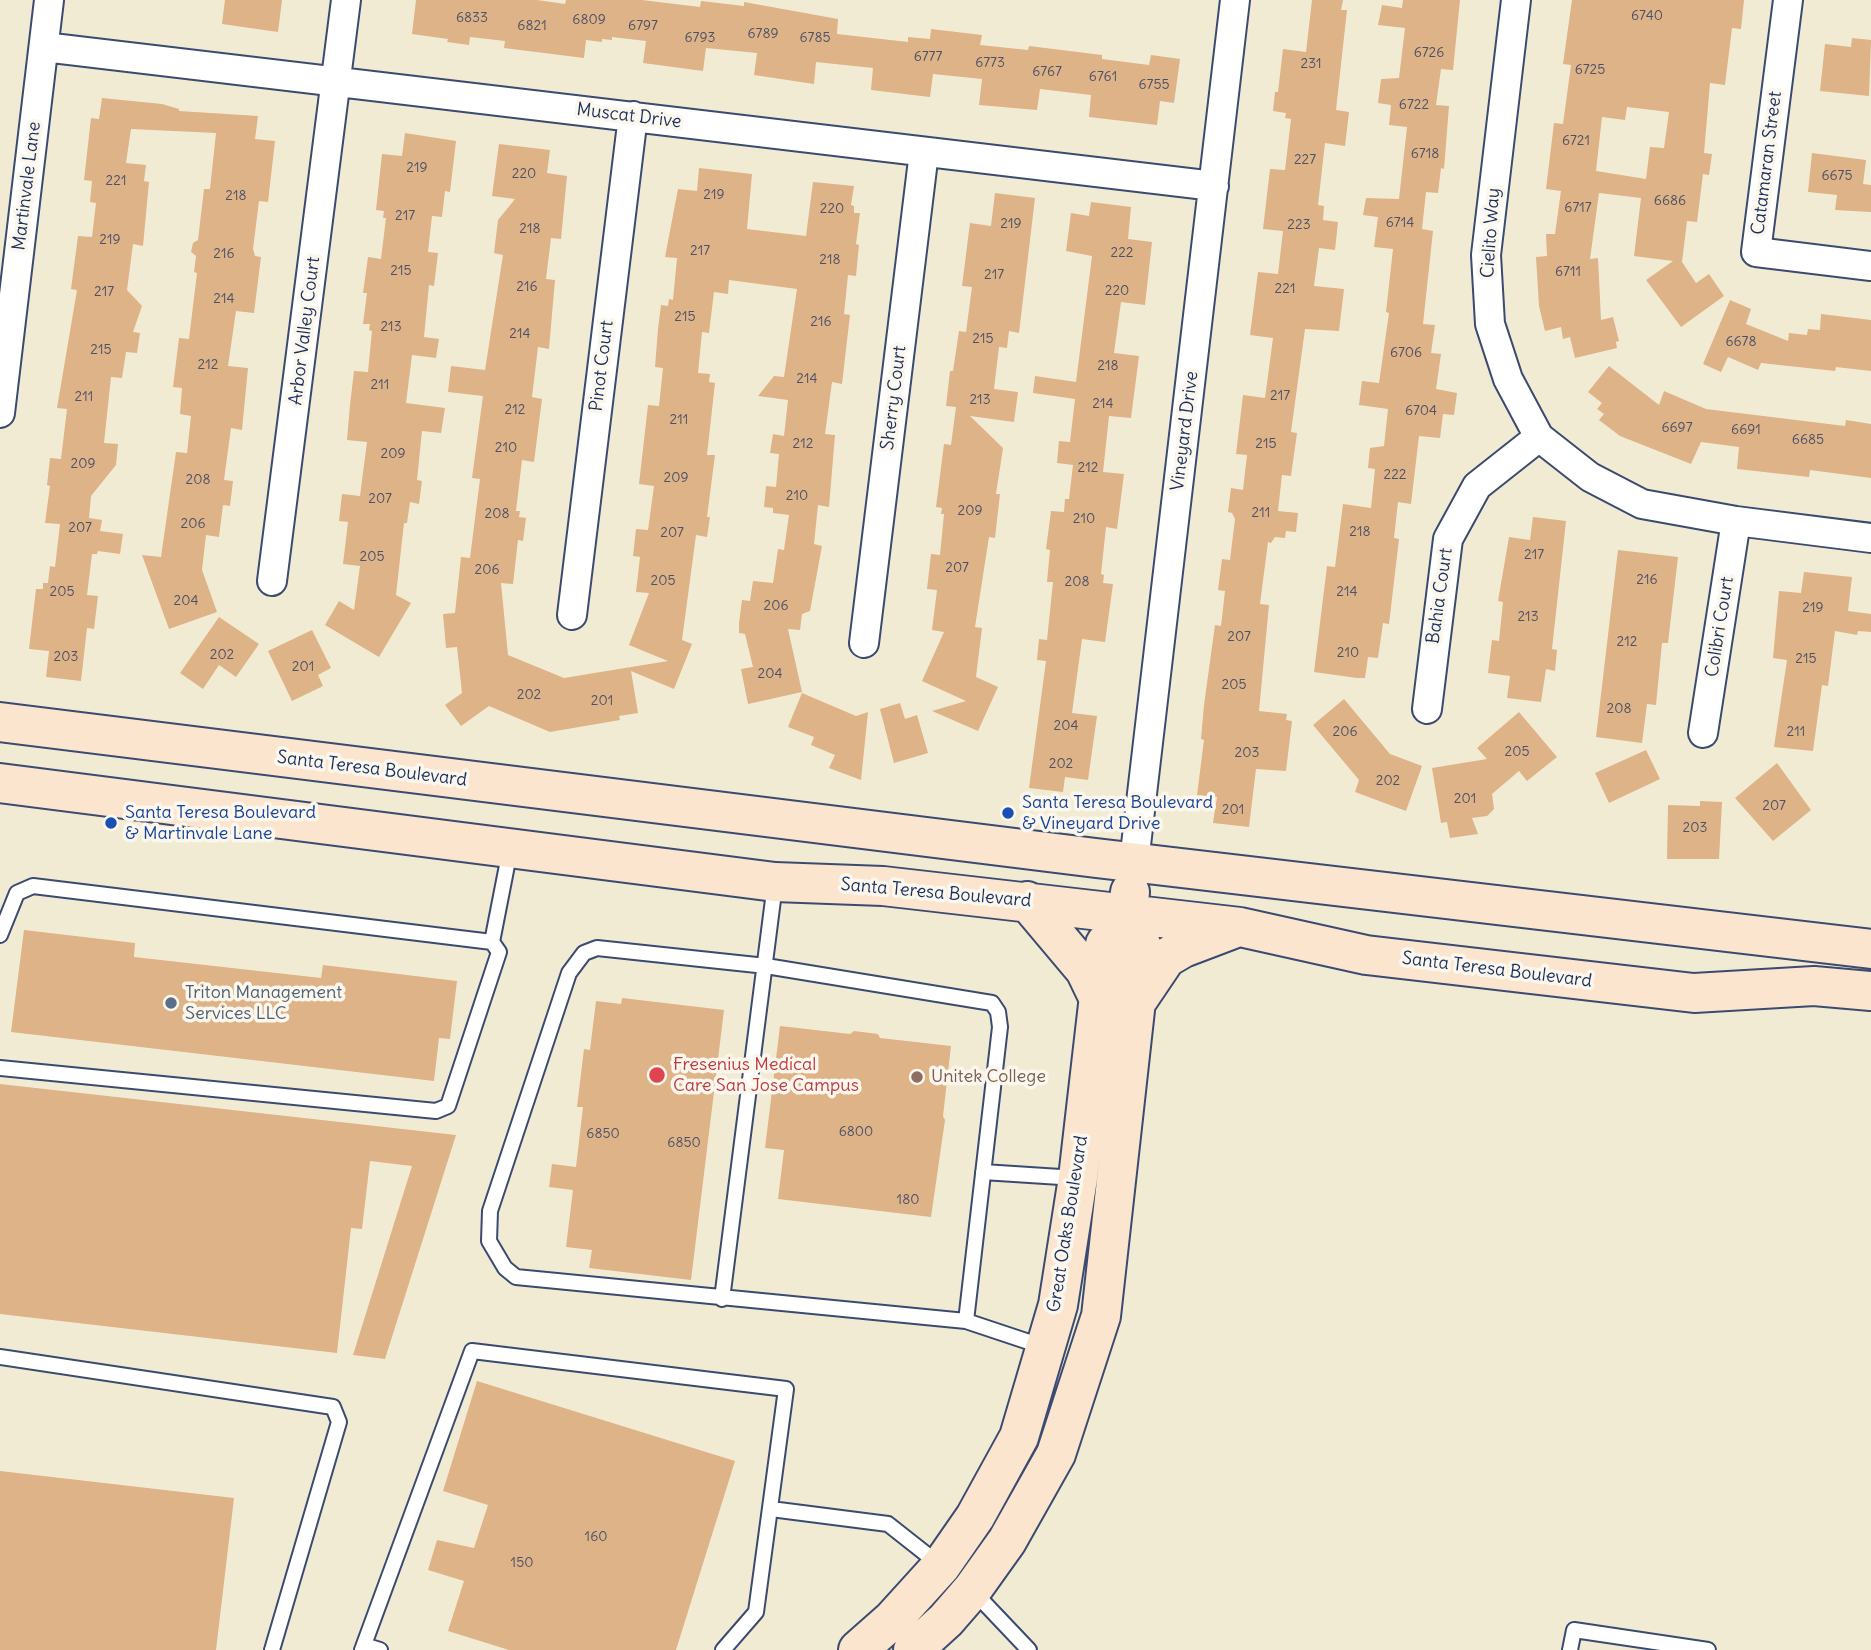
<!DOCTYPE html>
<style>
body{margin:0}
canvas{display:block;background:#f2ebd4}
</style>
<canvas width="1871" height="1650"></canvas>
<script>
const context = document.querySelector('canvas').getContext('2d');
context.lineJoin = 'round';
function paint(path, color) { context.fillStyle = color; context.fill(path, 'evenodd'); }
const toPath = rows => new Path2D(rows.map(r => 'M' + r).join(''));
function stroke(path, color, width, dash) { context.strokeStyle = color; context.lineWidth = width; context.lineCap = dash ? 'butt' : 'round'; context.setLineDash(dash || []); context.stroke(path); }
function label(font, color, halo, rows, align = 'center') {
  context.font = font + ' Delius,sans-serif'; context.lineWidth = 7; context.setLineDash([]); context.textBaseline = 'middle'; context.strokeStyle = halo; context.fillStyle = color; for (const [text, x, y, turn = 0] of rows) {
    context.save(); context.translate(x, y); context.rotate((+turn || 0) * Math.PI / 180); context.textAlign = isNaN(turn) ? turn : align; if (halo) context.strokeText(text, 0, 0); context.fillText(text, 0, 0); context.restore();
  }
}
paint(toPath([
 [225,0,282,0,278,32,222,24],
 [416,0,537,0,565,4,566,0,642,0,700,7,701,1,744,6,744,2,838,19,837,34,908,42,908,37,930,39,931,29,982,35,980,45,1028,50,1029,46,1102,55,1102,59,1149,65,1151,55,1180,59,1174,103,1160,101,1157,125,1089,117,1091,95,1040,89,1037,110,979,105,982,79,933,74,930,97,871,90,873,68,816,62,814,84,754,75,757,53,706,48,703,71,643,63,646,41,612,37,612,40,602,39,602,42,586,40,584,58,504,48,505,41,470,37,469,45,447,42,448,39,412,34],
 [1312,0,1343,0,1341,10,1347,10,1336,110,1349,112,1345,146,1325,143,1318,205,1324,206,1323,220,1338,222,1335,250,1319,248,1314,286,1344,289,1339,331,1305,329,1291,432,1297,433,1291,476,1282,475,1278,511,1298,513,1296,532,1286,531,1285,538,1275,537,1271,543,1268,542,1260,604,1269,605,1259,711,1287,714,1286,720,1292,721,1286,771,1256,769,1249,827,1213,823,1217,797,1197,795,1204,740,1201,739,1204,705,1215,625,1221,626,1225,591,1218,590,1222,559,1230,560,1235,519,1232,513,1228,512,1231,488,1243,490,1247,455,1236,454,1243,395,1265,398,1273,338,1250,335,1258,272,1278,274,1283,231,1263,229,1270,169,1285,170,1291,119,1285,118,1286,113,1273,111,1275,92,1278,92,1283,49,1306,52],
 [1403,0,1460,0,1453,70,1441,69,1436,105,1449,106,1444,169,1441,168,1438,193,1426,192,1422,229,1433,231,1423,324,1435,325,1431,353,1441,354,1436,389,1457,393,1454,415,1443,414,1440,438,1419,436,1411,504,1398,502,1394,538,1399,539,1389,624,1383,623,1378,658,1368,657,1365,678,1357,678,1314,672,1327,566,1335,567,1343,504,1371,508,1375,469,1368,468,1370,448,1384,446,1388,409,1359,405,1362,381,1379,383,1389,313,1386,312,1393,249,1374,247,1378,217,1363,215,1366,198,1399,199,1407,127,1389,125,1391,105,1378,103,1381,79,1399,78,1405,28,1378,25,1382,5,1402,8],
 [1572,0,1744,0,1741,29,1732,28,1725,85,1710,83,1704,153,1712,154,1709,175,1703,174,1697,222,1687,221,1682,262,1696,283,1709,274,1724,296,1681,327,1646,280,1673,261,1634,256,1641,198,1599,193,1590,259,1598,258,1601,320,1613,317,1619,341,1616,342,1617,348,1575,358,1570,337,1563,339,1561,327,1545,331,1539,306,1536,257,1547,256,1546,234,1555,234,1561,191,1546,189,1554,123,1563,124,1571,65,1563,64],
 [1627,107,1669,112,1664,148,1650,147,1646,179,1596,171,1602,117,1625,120],
 [1852,38,1871,40,1869,96,1820,91,1825,44,1851,47],
 [102,98,162,104,179,109,179,111,258,116,255,139,275,141,268,202,259,201,253,249,255,256,261,257,254,313,236,311,228,366,248,368,242,430,231,428,224,480,233,481,230,506,223,505,219,537,206,535,202,570,217,612,169,629,142,555,161,557,176,452,187,453,191,416,180,414,182,388,173,387,179,338,189,339,197,273,194,272,196,256,191,252,193,243,198,240,204,189,210,189,216,133,131,129,126,163,146,165,144,181,149,182,143,246,133,244,127,290,142,306,133,332,140,333,137,353,126,352,122,378,111,377,104,443,118,444,116,465,91,496,89,518,102,520,100,531,123,534,120,554,98,551,97,554,92,554,87,595,98,596,94,629,87,628,81,681,46,677,49,651,29,649,36,589,43,589,43,583,48,583,50,566,55,567,60,524,45,523,50,486,47,485,50,458,61,459,67,409,57,408,77,290,71,289,78,236,92,237,96,203,90,202,92,181,84,180,91,118,99,119],
 [405,133,456,141,450,192,445,191,442,217,432,216,428,252,438,253,434,286,429,285,424,337,439,339,436,358,412,355,406,403,445,408,441,433,422,431,417,480,422,481,419,504,410,502,407,523,404,523,396,595,411,603,379,657,325,625,339,601,354,610,360,566,343,564,348,522,339,521,342,494,360,496,367,442,347,440,350,405,354,371,368,372,372,331,369,330,370,324,363,324,367,293,363,293,368,257,381,259,386,218,383,218,384,211,376,210,382,154,402,156],
 [499,144,550,150,547,173,567,176,561,239,551,238,546,279,555,280,549,349,538,347,532,397,542,399,534,462,522,460,516,511,520,511,519,517,526,518,523,541,518,540,513,584,501,583,508,655,564,678,668,661,629,645,649,593,636,592,640,557,633,556,636,529,648,530,654,486,639,484,648,405,659,406,663,368,655,367,658,329,661,305,668,306,669,299,673,300,677,258,665,257,678,189,697,191,699,168,752,174,747,229,806,236,813,182,854,186,851,205,854,206,854,213,860,213,856,244,859,245,856,276,848,275,844,314,850,315,842,384,832,382,825,434,835,435,829,507,818,505,814,544,822,546,810,611,802,614,800,630,788,629,802,692,748,704,741,669,753,667,745,634,739,633,739,623,742,600,750,601,753,581,773,583,778,549,784,550,789,515,773,513,773,508,764,507,766,486,776,487,779,454,770,453,773,434,784,436,788,400,758,396,774,376,784,377,797,289,729,280,728,294,714,292,709,333,702,332,698,373,710,374,709,382,715,383,707,455,715,455,707,517,710,517,707,537,696,535,682,640,692,644,674,689,631,671,638,713,619,716,620,720,550,732,489,706,461,726,445,705,462,693,457,647,446,648,443,614,455,613,461,557,470,558,480,479,472,478,483,396,448,392,451,366,485,370,503,255,494,253,498,220,515,199,492,196],
 [1812,153,1866,160,1863,184,1871,185,1871,212,1835,210,1837,195,1808,192],
 [995,193,1035,198,1019,333,1009,331,1007,348,999,347,994,389,1018,392,1014,422,970,416,1003,448,996,494,1000,494,995,538,989,537,975,627,982,628,976,677,998,687,978,731,932,711,966,701,922,681,944,632,932,630,937,590,927,589,931,554,940,555,944,514,941,514,942,508,936,507,944,444,951,445,956,407,946,406,950,371,953,371,959,331,966,332,972,287,962,286,970,223,991,226],
 [1091,202,1131,207,1128,239,1152,242,1145,305,1121,302,1114,353,1139,356,1131,418,1109,416,1103,472,1124,474,1117,529,1106,527,1101,574,1104,575,1103,583,1113,584,1105,642,1082,639,1072,713,1097,716,1088,780,1065,777,1063,792,1029,788,1046,661,1037,660,1039,639,1047,640,1053,582,1047,582,1050,550,1046,549,1051,511,1064,512,1065,499,1069,499,1073,465,1057,463,1059,441,1070,442,1075,399,1033,393,1035,376,1076,382,1092,256,1066,251,1071,213,1089,216],
 [1730,300,1751,309,1746,324,1788,341,1789,333,1807,335,1808,329,1820,330,1821,314,1871,320,1871,371,1836,367,1835,371,1761,363,1758,370,1728,357,1721,372,1703,364],
 [1609,366,1659,405,1664,391,1706,409,1845,426,1846,420,1871,424,1871,478,1810,470,1809,477,1737,469,1739,447,1701,442,1691,464,1620,436,1599,420,1604,414,1597,409,1602,403,1588,392],
 [1533,517,1566,521,1552,649,1557,650,1555,671,1546,669,1541,702,1507,698,1510,676,1488,673,1492,640,1499,641,1503,602,1498,601,1509,537,1530,540],
 [1618,550,1678,557,1668,643,1662,643,1656,705,1647,704,1642,743,1596,737],
 [1804,572,1852,577,1848,611,1871,614,1871,632,1858,631,1857,635,1835,631,1828,686,1822,685,1813,751,1774,747,1787,660,1773,658,1779,591,1801,593],
 [219,617,259,644,236,677,219,665,203,689,180,673],
 [312,630,331,668,318,675,323,686,292,701,268,651],
 [802,693,856,716,868,712,861,780,829,768,835,755,811,745,814,737,788,727],
 [1344,699,1390,754,1422,766,1406,811,1355,792,1359,780,1313,725],
 [900,703,905,719,917,715,928,753,894,763,880,709],
 [1519,712,1557,757,1527,781,1519,771,1492,794,1494,809,1487,816,1472,818,1478,834,1450,838,1447,822,1441,823,1432,768,1487,759,1477,748],
 [1646,750,1660,779,1609,803,1595,773],
 [1777,763,1811,810,1773,841,1735,798],
 [1700,801,1722,802,1719,859,1667,859,1668,805,1700,806],
 [24,930,135,943,134,957,321,978,323,965,457,981,450,1039,439,1038,434,1081,11,1032],
 [622,998,724,1010,691,1280,589,1268,592,1250,566,1247,573,1190,549,1187,552,1164,576,1167,583,1107,577,1107,584,1049,590,1050,596,1001,621,1004],
 [780,1026,850,1034,854,1031,878,1034,880,1038,951,1046,943,1116,945,1120,931,1217,778,1199,784,1150,765,1148],
 [0,1084,456,1135,385,1359,353,1355,412,1166,370,1161,362,1229,351,1228,337,1353,0,1314],
 [477,1381,735,1461,676,1650,509,1650,448,1631,464,1581,428,1570,437,1540,474,1548,488,1505,443,1491],
 [0,1471,234,1498,216,1650,0,1650]
]), '#ddb387');
const service = toPath([
 [0,935,17,893,33,886,492,942,499,952,448,1106,436,1111,0,1068],
 [492,942,510,850],
 [597,948,766,966,992,1003,998,1012,1000,1027,966,1321,516,1277,505,1268,489,1241,490,1211,569,973,584,953,597,948],
 [983,1172,1076,1178],
 [722,1299,775,884],
 [966,1321,1044,1347],
 [0,1357,333,1407,339,1422,272,1650],
 [771,1509,888,1524,940,1565],
 [973,1591,1029,1650],
 [364,1645,380,1650],
 [362,1650,472,1351,786,1389,756,1612,723,1650],
 [1570,1650,1574,1630,1708,1650]
]);
const minor = toPath([
 [1516,0,1486,255,1490,324,1508,379,1539,437,1590,477,1642,504,1736,521,1871,538],
 [1788,0,1756,252,1871,266],
 [44,47,1214,186],
 [0,413,49,0],
 [272,581,346,0],
 [572,615,633,116],
 [864,643,924,152],
 [1427,709,1448,539,1477,486,1539,437],
 [1703,733,1736,521],
 [1134,862,1235,0]
]);
const secondary = toPath([
 [0,722,1096,858,1871,949],
 [0,783,775,882,883,886,1240,927,1366,955,1694,993,1814,986,1871,991],
 [1027,901,1085,970,1098,997],
 [1139,998,1166,958,1183,948,1233,929],
 [858,1650,892,1620,941,1566,975,1517,1019,1437,1058,1305,1078,1178,1105,944,1128,913,1130,892],
 [913,1650,946,1620,972,1590,1007,1541,1056,1454,1101,1316,1142,947,1128,913]
]);
stroke(service, '#3b4b70', 18);
stroke(minor, '#3b4b70', 32);
stroke(secondary, '#3b4b70', 42);
stroke(service, '#fff', 14);
stroke(minor, '#fff', 28);
stroke(secondary, '#fbe5cf', 38);
for (const [x, y, r, color] of [
 [1008,813,7,"#1a4fb4"],
 [111,823,7,"#1a4fb4"],
 [171,1003,7,"#5c6f8a"],
 [657,1075,9,"#e0444e"],
 [917,1077,7,"#8d6e63"]
]) { const dot = new Path2D(); dot.arc(x, y, r, 0, 2 * Math.PI); context.fillStyle = color; context.fill(dot); stroke(dot, '#fbf7ec', 2.5); }
label('14px', '#4c5068', null, [
 ["6740",1647,16],
 ["6833",472,18],
 ["6809",589,20],
 ["6821",532,26],
 ["6797",643,26],
 ["6789",763,34],
 ["6793",700,38],
 ["6785",815,38],
 ["6726",1429,53],
 ["6777",928,57],
 ["6773",990,63],
 ["231",1311,64],
 ["6725",1590,70],
 ["6767",1047,72],
 ["6761",1103,77],
 ["6755",1154,85],
 ["6722",1414,105],
 ["6721",1576,141],
 ["6718",1425,154],
 ["227",1305,160],
 ["219",417,168],
 ["220",524,174],
 ["6675",1837,176],
 ["221",116,181],
 ["219",714,195],
 ["218",236,196],
 ["6686",1670,201],
 ["6717",1578,208],
 ["220",832,209],
 ["217",405,216],
 ["6714",1400,223],
 ["219",1011,224],
 ["223",1299,225],
 ["218",530,229],
 ["219",110,240],
 ["217",700,251],
 ["222",1122,253],
 ["216",224,254],
 ["218",830,260],
 ["215",401,271],
 ["6711",1568,272],
 ["217",994,275],
 ["216",527,287],
 ["221",1285,289],
 ["220",1117,291],
 ["217",104,292],
 ["214",224,299],
 ["215",685,317],
 ["216",821,322],
 ["213",391,327],
 ["214",520,334],
 ["215",983,339],
 ["6678",1741,342],
 ["215",101,350],
 ["6706",1406,353],
 ["212",208,365],
 ["218",1108,366],
 ["214",807,379],
 ["211",380,385],
 ["217",1280,396],
 ["211",84,397],
 ["213",980,400],
 ["214",1103,404],
 ["212",515,410],
 ["6704",1421,411],
 ["211",679,420],
 ["6697",1677,428],
 ["6691",1746,430],
 ["6685",1808,440],
 ["212",803,444],
 ["215",1266,444],
 ["210",506,448],
 ["209",393,454],
 ["209",83,464],
 ["212",1088,468],
 ["222",1395,475],
 ["209",676,478],
 ["208",198,480],
 ["210",797,496],
 ["207",380,499],
 ["209",970,511],
 ["211",1261,513],
 ["208",497,514],
 ["210",1084,519],
 ["206",193,524],
 ["207",80,528],
 ["218",1360,532],
 ["207",672,533],
 ["217",1534,555],
 ["205",372,557],
 ["207",957,568],
 ["206",487,570],
 ["216",1647,580],
 ["205",663,581],
 ["208",1077,582],
 ["205",62,592],
 ["214",1347,592],
 ["204",186,601],
 ["206",776,606],
 ["219",1813,608],
 ["213",1528,617],
 ["207",1239,637],
 ["212",1627,642],
 ["210",1348,653],
 ["202",222,655],
 ["203",66,657],
 ["215",1806,659],
 ["201",303,667],
 ["204",770,674],
 ["205",1234,685],
 ["202",529,695],
 ["201",602,701],
 ["208",1619,709],
 ["204",1066,726],
 ["206",1345,732],
 ["211",1796,732],
 ["205",1517,752],
 ["203",1247,753],
 ["202",1061,764],
 ["202",1388,781],
 ["201",1465,799],
 ["207",1774,806],
 ["201",1233,810],
 ["203",1695,828],
 ["6800",856,1132],
 ["6850",603,1134],
 ["6850",684,1143],
 ["180",908,1200],
 ["160",596,1537],
 ["150",522,1563]
]);
label('18px', '#1b2f5e', '#fbf7ec', [
 ["Muscat Drive",629,116,7],
 ["Catamaran Street",1767,163,-83],
 ["Martinvale Lane",27,186,-83],
 ["Cielito Way",1491,233,-86],
 ["Arbor Valley Court",305,331,-83],
 ["Pinot Court",602,366,-83],
 ["Sherry Court",894,398,-83],
 ["Vineyard Drive",1185,431,-83],
 ["Bahia Court",1440,596,-82],
 ["Colibri Court",1720,627,-81],
 ["Santa Teresa Boulevard",372,769,7],
 ["Santa Teresa Boulevard",936,893,5],
 ["Santa Teresa Boulevard",1497,970,7],
 ["Great Oaks Boulevard",1068,1224,-81]
]);
label('18px', '#164399', '#fbf7ec', [
 ["Santa Teresa Boulevard",1022,803],
 ["& Vineyard Drive",1022,824],
 ["Santa Teresa Boulevard",125,813],
 ["& Martinvale Lane",125,834]
], 'left');
label('18px', '#4e5e75', '#fbf7ec', [
 ["Triton Management",185,993],
 ["Services LLC",185,1014]
], 'left');
label('18px', '#be3a42', '#fbf7ec', [
 ["Fresenius Medical",673,1065],
 ["Care San Jose Campus",673,1086]
], 'left');
label('18px', '#785e54', '#fbf7ec', [
 ["Unitek College",931,1077]
], 'left');
</script>
